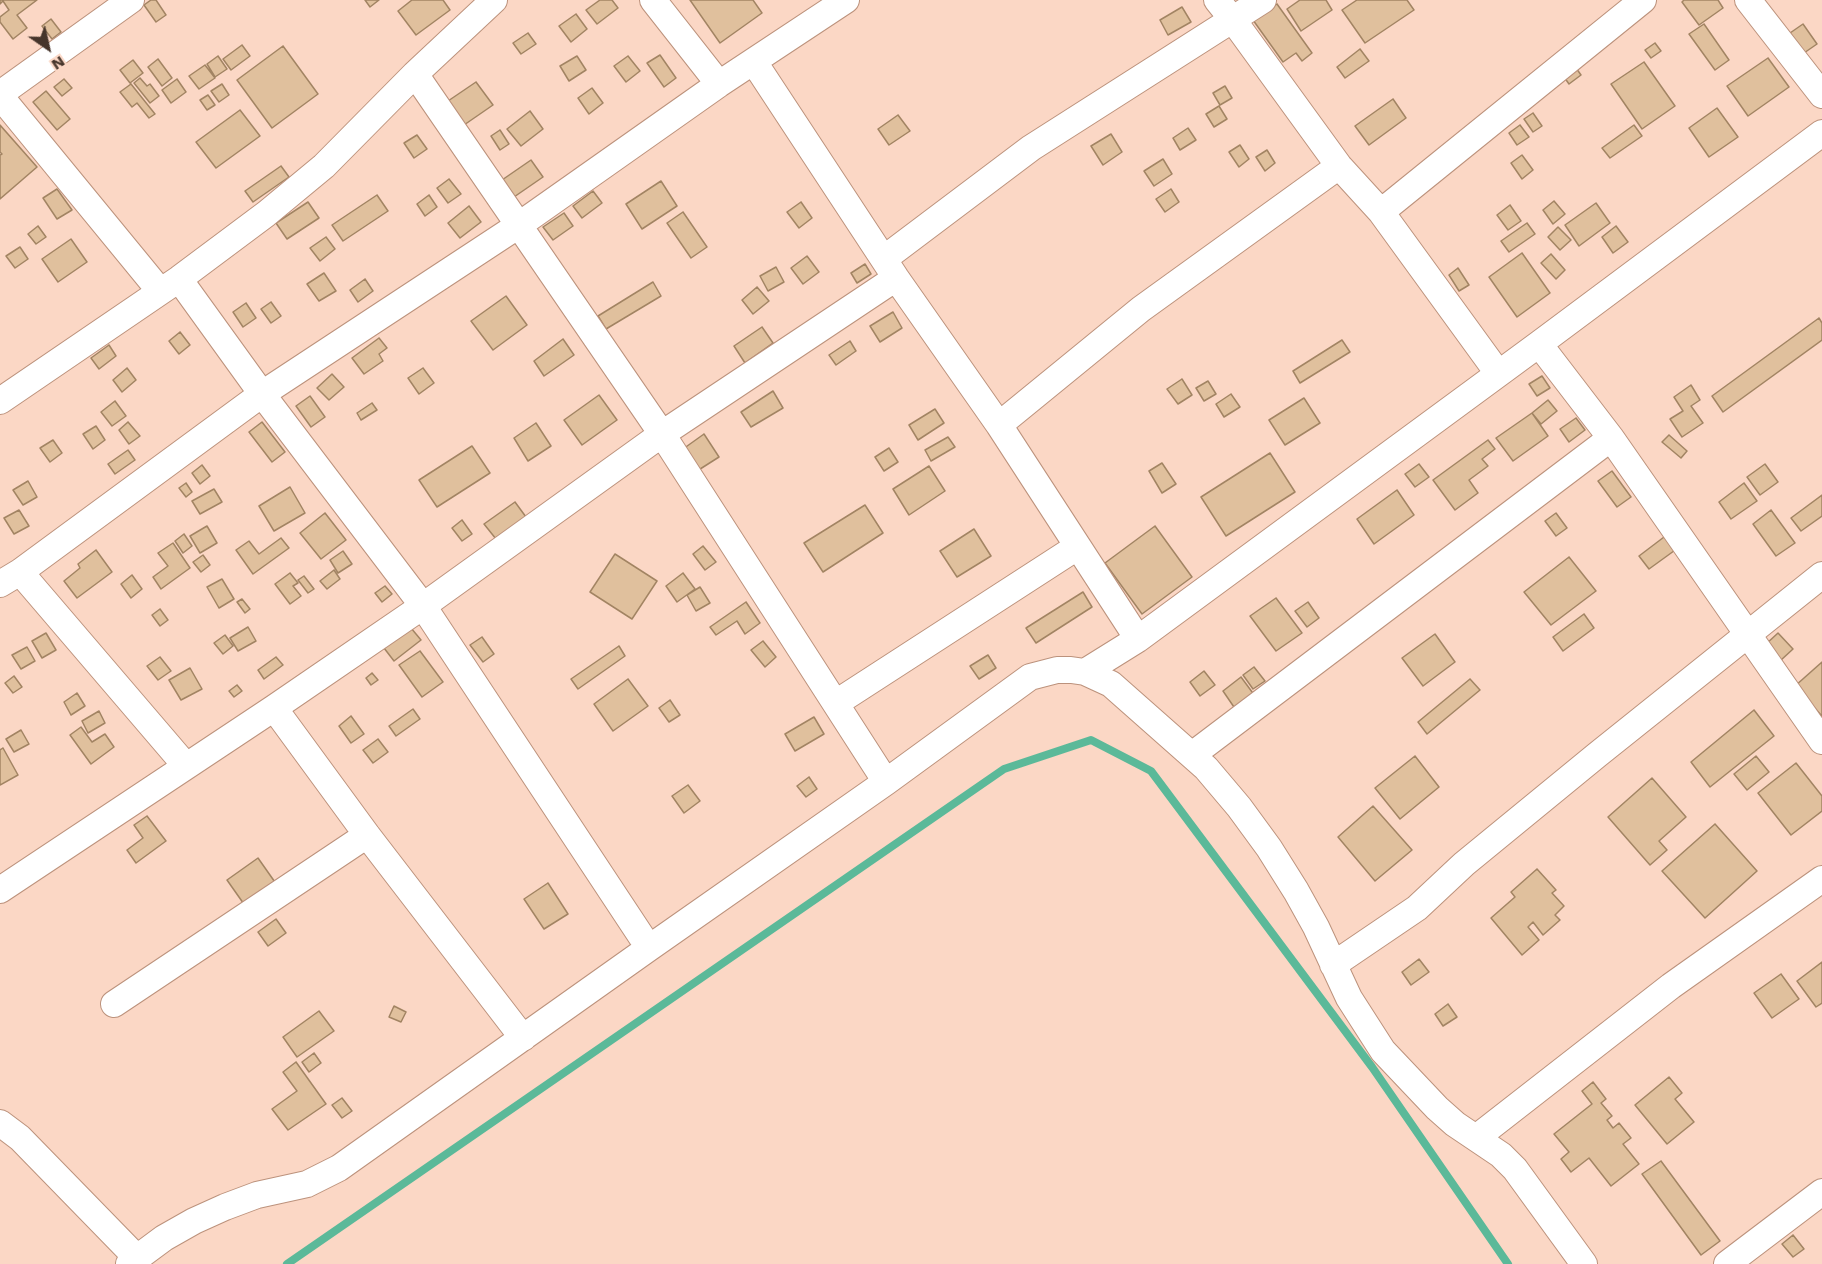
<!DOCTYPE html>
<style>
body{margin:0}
#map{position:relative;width:1822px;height:1264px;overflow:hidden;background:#fbd7c5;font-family:"Work Sans",sans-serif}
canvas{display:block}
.north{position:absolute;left:18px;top:18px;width:60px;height:60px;-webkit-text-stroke:4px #fbd7c5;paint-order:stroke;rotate:146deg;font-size:16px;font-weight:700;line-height:24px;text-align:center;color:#46352b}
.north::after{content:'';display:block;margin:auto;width:21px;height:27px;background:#46352b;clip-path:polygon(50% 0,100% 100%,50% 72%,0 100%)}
</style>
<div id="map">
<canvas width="1822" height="1264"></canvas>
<div class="north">N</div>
</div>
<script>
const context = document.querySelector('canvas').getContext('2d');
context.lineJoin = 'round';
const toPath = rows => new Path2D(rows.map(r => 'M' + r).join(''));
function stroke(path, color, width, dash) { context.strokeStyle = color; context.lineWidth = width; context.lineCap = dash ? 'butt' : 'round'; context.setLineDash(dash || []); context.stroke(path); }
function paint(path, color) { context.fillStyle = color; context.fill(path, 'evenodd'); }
stroke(toPath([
 [287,1264,1004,769,1091,740,1151,771,1372,1067,1508,1264]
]), '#5bb999', 8);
const building = toPath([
 [0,0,37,0,17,15,27,28,13,39,0,22,0,17,9,10,3,1,0,4,0,0],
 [151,0,156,0,166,15,156,22,144,5,151,0],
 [365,0,379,0,370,7,365,0],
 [412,0,443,0,450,10,416,35,398,11,412,0],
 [600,0,612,0,618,8,597,24,586,10,600,0],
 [690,0,753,0,762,13,720,43,690,0],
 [1300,0,1326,0,1332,10,1301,31,1287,9,1300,0],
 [1357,0,1407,0,1414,10,1365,43,1342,10,1357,0],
 [1684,0,1718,0,1723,8,1699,25,1682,2,1684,0],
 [1277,4,1312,53,1302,61,1296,53,1283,62,1253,20,1277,4],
 [1182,7,1191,22,1168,35,1160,20,1182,7],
 [576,14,587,29,571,42,559,26,576,14],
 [51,19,61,32,52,39,42,26,51,19],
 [1704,24,1729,60,1715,70,1689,34,1704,24],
 [1803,24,1817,44,1804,53,1790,33,1803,24],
 [528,33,536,44,521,54,513,43,528,33],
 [1655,43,1661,51,1651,58,1645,50,1655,43],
 [242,45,250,56,231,70,223,59,242,45],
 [283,46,318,94,272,128,237,80,283,46],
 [1360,49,1369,61,1345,78,1337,67,1360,49],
 [660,55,676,78,664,87,647,63,660,55],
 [218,56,227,69,215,77,207,64,218,56],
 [577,56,586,70,569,81,560,66,577,56],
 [628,56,640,71,626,82,614,66,628,56],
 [1569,58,1581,75,1569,84,1557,67,1569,58],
 [1768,58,1789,87,1748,116,1727,86,1768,58],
 [158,59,172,78,162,86,148,67,158,59],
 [133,60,143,73,130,83,120,70,133,60],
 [1644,62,1675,106,1642,129,1611,84,1644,62],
 [205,65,215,78,199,89,189,76,205,65],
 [140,78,147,86,150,84,159,96,150,103,134,83,140,78],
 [64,79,72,88,62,96,54,87,64,79],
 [177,79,186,92,171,103,162,90,177,79],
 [476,82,493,105,464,125,448,101,476,82],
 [131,84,155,114,149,118,137,103,132,107,120,92,131,84],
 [222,84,229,95,219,102,211,91,222,84],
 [1225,86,1232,98,1220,105,1213,93,1225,86],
 [592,88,603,103,589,114,578,98,592,88],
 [46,91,70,119,57,130,33,102,46,91],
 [208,95,215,105,207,110,200,100,208,95],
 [1393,99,1406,118,1369,145,1355,126,1393,99],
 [1219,106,1227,119,1214,127,1206,114,1219,106],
 [1717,108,1738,137,1709,157,1689,128,1717,108],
 [240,110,260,136,216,168,196,142,240,110],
 [530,111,543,129,521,146,507,129,530,111],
 [1533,113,1542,126,1533,132,1524,119,1533,113],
 [898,115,910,131,889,145,878,129,898,115],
 [0,125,37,167,0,199,0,155,2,154,0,152,0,125],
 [1520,125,1529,137,1517,145,1509,133,1520,125],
 [1634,125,1642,136,1610,158,1602,148,1634,125],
 [1188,128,1196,140,1180,150,1173,138,1188,128],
 [500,130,509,144,500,150,491,136,500,130],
 [1111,134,1122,152,1103,165,1091,146,1111,134],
 [417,135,427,149,414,158,404,143,417,135],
 [1240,145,1249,159,1239,167,1229,152,1240,145],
 [1267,150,1275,163,1265,171,1256,157,1267,150],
 [1522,155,1533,170,1522,179,1511,163,1522,155],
 [1163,159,1172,174,1154,186,1144,171,1163,159],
 [531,160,543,177,514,197,502,180,531,160],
 [281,166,289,177,253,202,245,191,281,166],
 [449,179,461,194,448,203,437,188,449,179],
 [661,181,677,206,642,229,626,204,661,181],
 [57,189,72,210,57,219,43,198,57,189],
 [1171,189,1179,202,1165,212,1156,199,1171,189],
 [593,191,602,203,582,218,573,206,593,191],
 [377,195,388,211,343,241,332,225,377,195],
 [429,195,437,207,425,216,417,204,429,195],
 [1554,201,1565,214,1553,224,1543,210,1554,201],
 [308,202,319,218,287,239,276,223,308,202],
 [801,202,812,218,799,228,787,212,801,202],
 [1596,203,1610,223,1579,246,1565,225,1596,203],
 [1510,205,1521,221,1508,230,1497,215,1510,205],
 [469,206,481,222,460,238,448,223,469,206],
 [683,212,707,247,691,258,667,223,683,212],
 [564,213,573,226,553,240,543,227,564,213],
 [1527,223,1535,234,1509,252,1501,241,1527,223],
 [38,226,46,237,36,244,28,234,38,226],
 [1616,226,1628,242,1613,253,1602,237,1616,226],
 [1558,227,1571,240,1560,250,1548,237,1558,227],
 [326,237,335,249,320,261,310,248,326,237],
 [71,239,87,262,58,282,42,259,71,239],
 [20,247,28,259,15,268,6,256,20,247],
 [1522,253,1550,293,1517,317,1489,277,1522,253],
 [1551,254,1565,270,1556,279,1541,263,1551,254],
 [807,256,819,272,803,284,791,268,807,256],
 [865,264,871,274,857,283,851,273,865,264],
 [776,267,784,282,768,291,760,276,776,267],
 [1458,268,1469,285,1459,291,1449,275,1458,268],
 [324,273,336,291,319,301,307,284,324,273],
 [365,279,373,291,358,302,350,290,365,279],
 [653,282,661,296,606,329,598,316,653,282],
 [757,287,769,301,753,314,742,300,757,287],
 [506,296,527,325,493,350,471,321,506,296],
 [271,302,281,316,271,323,261,309,271,302],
 [246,303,256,318,243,327,233,312,246,303],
 [893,312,902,328,880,342,870,326,893,312],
 [1819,318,1822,323,1822,340,1723,412,1712,396,1819,318],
 [762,327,773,343,745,363,734,346,762,327],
 [180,332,190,345,179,354,169,341,180,332],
 [379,338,387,348,379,354,383,361,364,374,352,358,379,338],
 [563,339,574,355,544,376,534,361,563,339],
 [1342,340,1350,352,1300,383,1293,371,1342,340],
 [850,341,856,351,836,365,829,355,850,341],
 [109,345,116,356,99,369,91,358,109,345],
 [127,368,136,380,122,392,113,380,127,368],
 [423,368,434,383,419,394,408,378,423,368],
 [332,374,344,387,329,400,317,388,332,374],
 [1542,376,1550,388,1537,396,1529,384,1542,376],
 [1182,379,1192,395,1178,404,1167,389,1182,379],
 [1208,381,1216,394,1204,401,1196,388,1208,381],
 [1691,385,1700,400,1691,406,1703,423,1682,437,1670,419,1683,411,1674,397,1691,385],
 [773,391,783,408,751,427,741,412,773,391],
 [1231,394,1240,407,1224,417,1216,404,1231,394],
 [599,395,617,420,582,445,564,420,599,395],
 [310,396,325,417,311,427,296,406,310,396],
 [1304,398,1320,423,1285,445,1269,420,1304,398],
 [1548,400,1557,411,1541,424,1532,413,1548,400],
 [115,401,126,416,112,426,101,412,115,401],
 [372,403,377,410,361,420,357,413,372,403],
 [935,409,944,423,918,440,909,425,935,409],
 [1532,413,1548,436,1513,461,1496,438,1532,413],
 [1576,418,1585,430,1569,442,1560,429,1576,418],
 [128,422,140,436,129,444,119,430,128,422],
 [262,422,285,452,272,462,249,432,262,422],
 [536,423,551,446,528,461,514,438,536,423],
 [96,426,105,440,93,449,83,434,96,426],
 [704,434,719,457,697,471,683,449,704,434],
 [1669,435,1687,451,1681,458,1662,442,1669,435],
 [948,437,955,447,931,461,925,450,948,437],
 [53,440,62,453,50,462,40,448,53,440],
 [1488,440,1495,449,1482,459,1488,466,1469,480,1478,493,1455,510,1433,480,1488,440],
 [472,446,490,473,437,507,419,480,472,446],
 [889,448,898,462,884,471,875,457,889,448],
 [128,450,135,460,115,474,108,464,128,450],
 [1270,453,1295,492,1226,536,1201,497,1270,453],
 [1162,463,1176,484,1162,493,1149,471,1162,463],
 [1419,464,1429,477,1415,487,1405,474,1419,464],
 [1765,464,1778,482,1760,495,1747,477,1765,464],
 [202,465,210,476,200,484,192,473,202,465],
 [929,466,945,491,909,515,893,489,929,466],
 [1612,471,1631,497,1617,507,1598,481,1612,471],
 [28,481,37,497,23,505,13,490,28,481],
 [186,483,192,492,186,497,179,488,186,483],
 [1744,483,1757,501,1731,519,1719,502,1744,483],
 [290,487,305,513,274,531,259,506,290,487],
 [214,489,222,502,200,514,192,501,214,489],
 [1397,490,1414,515,1374,544,1357,519,1397,490],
 [1822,495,1822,516,1801,531,1791,518,1822,495],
 [515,502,526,517,496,539,484,524,515,502],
 [865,505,883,533,823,572,804,543,865,505],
 [19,510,29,526,14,534,4,518,19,510],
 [1771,510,1795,543,1776,556,1753,524,1771,510],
 [325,513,346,540,321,559,300,533,325,513],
 [1556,513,1567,528,1556,536,1545,521,1556,513],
 [462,520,472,534,462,541,452,528,462,520],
 [207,526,217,543,200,553,190,536,207,526],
 [1155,526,1192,577,1142,614,1105,563,1155,526],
 [974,529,991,556,957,577,940,551,974,529],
 [184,534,192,546,183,553,175,541,184,534],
 [1668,534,1678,548,1649,569,1639,556,1668,534],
 [281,538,289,548,253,574,236,550,249,541,259,554,281,538],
 [173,543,190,568,161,589,153,577,168,566,158,553,173,543],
 [703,546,716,562,705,570,693,554,703,546],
 [96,550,112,572,77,598,64,581,80,568,78,564,96,550],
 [343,551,352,564,338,573,330,560,343,551],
 [615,554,657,581,632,619,590,592,615,554],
 [203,555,210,565,201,572,193,562,203,555],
 [1569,557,1596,591,1551,625,1524,592,1569,557],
 [334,570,340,579,327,589,320,581,334,570],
 [290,573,298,583,293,586,301,596,290,604,275,584,290,573],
 [683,573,695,589,677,602,666,586,683,573],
 [132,575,142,589,131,598,121,584,132,575],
 [304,576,314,589,308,593,298,580,304,576],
 [222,579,234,599,219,608,207,587,222,579],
 [385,586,392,594,382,602,375,593,385,586],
 [700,587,710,603,696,611,687,595,700,587],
 [1083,592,1092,607,1036,643,1026,628,1083,592],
 [1276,598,1302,633,1276,651,1250,616,1276,598],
 [242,599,250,609,245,613,237,602,242,599],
 [746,602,760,623,745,634,737,621,716,635,710,627,746,602],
 [1308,602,1319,618,1307,627,1295,611,1308,602],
 [160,609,168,620,160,626,152,615,160,609],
 [1584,614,1594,628,1563,651,1553,637,1584,614],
 [248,627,256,641,238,651,230,638,248,627],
 [411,628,421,640,394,661,384,648,411,628],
 [46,633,56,650,42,658,32,641,46,633],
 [1778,633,1793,649,1780,661,1765,645,1778,633],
 [1435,634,1455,662,1423,686,1402,658,1435,634],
 [225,635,233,646,223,654,214,643,225,635],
 [482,637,494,654,483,662,470,645,482,637],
 [763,641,776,657,765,667,751,650,763,641],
 [619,646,625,656,578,689,571,679,619,646],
 [27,647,35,661,21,669,12,655,27,647],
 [420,651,443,682,422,697,399,665,420,651],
 [988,655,996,668,979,679,970,666,988,655],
 [160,657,171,671,158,680,147,666,160,657],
 [276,657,283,665,264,679,258,670,276,657],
 [1822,662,1822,716,1795,686,1822,662],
 [1254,667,1265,681,1253,689,1243,675,1254,667],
 [190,668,202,689,181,700,169,680,190,668],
 [1204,671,1215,685,1200,696,1190,682,1204,671],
 [372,673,378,680,371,685,366,678,372,673],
 [14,676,22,687,13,693,5,683,14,676],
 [1241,677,1255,696,1236,710,1223,691,1241,677],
 [628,679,648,706,613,731,594,704,628,679],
 [1470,679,1480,690,1427,734,1418,722,1470,679],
 [237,685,242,691,234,697,229,691,237,685],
 [77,693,85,706,71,715,64,702,77,693],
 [670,700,680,715,669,722,659,708,670,700],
 [413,709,420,719,396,736,389,726,413,709],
 [1754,710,1774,736,1710,787,1691,762,1754,710],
 [99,711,105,723,88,733,82,721,99,711],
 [351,716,364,734,351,743,339,726,351,716],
 [814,717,824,734,795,751,785,734,814,717],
 [81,727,92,742,105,734,114,747,91,764,70,735,81,727],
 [21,730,29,744,14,752,6,739,21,730],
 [378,739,388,752,373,763,363,750,378,739],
 [3,748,18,775,0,785,0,750,3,748],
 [1415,756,1439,787,1400,819,1375,788,1415,756],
 [1756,756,1769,772,1747,790,1734,774,1756,756],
 [1796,763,1822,796,1822,811,1791,835,1758,793,1796,763],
 [809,777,817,789,806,797,797,786,809,777],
 [1652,778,1686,817,1659,841,1667,850,1650,865,1608,817,1652,778],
 [688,785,700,801,684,813,672,796,688,785],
 [1373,806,1412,850,1375,881,1338,837,1373,806],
 [147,816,166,841,136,863,127,850,143,838,134,825,147,816],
 [1715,824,1757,871,1705,918,1662,871,1715,824],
 [258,858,277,885,246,907,227,880,258,858],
 [1537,869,1556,890,1552,893,1564,906,1555,915,1560,920,1543,935,1533,922,1528,927,1539,940,1522,955,1491,918,1515,897,1511,892,1537,869],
 [548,883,568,914,544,929,524,899,548,883],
 [276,919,286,933,268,946,258,932,276,919],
 [1419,959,1429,972,1411,985,1402,972,1419,959],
 [1822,962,1822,1003,1816,1007,1797,981,1822,962],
 [1781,974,1799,999,1772,1018,1754,993,1781,974],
 [1448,1004,1457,1017,1443,1026,1435,1014,1448,1004],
 [394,1006,406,1012,401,1022,389,1017,394,1006],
 [319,1011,334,1031,297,1057,283,1037,319,1011],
 [314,1053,321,1063,309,1072,302,1062,314,1053],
 [296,1062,326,1104,288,1130,272,1109,297,1091,283,1072,296,1062],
 [1669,1077,1682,1093,1675,1099,1694,1122,1667,1144,1635,1105,1669,1077],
 [1593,1082,1606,1099,1601,1103,1612,1116,1607,1120,1613,1128,1619,1123,1631,1138,1623,1144,1639,1164,1611,1186,1589,1158,1571,1172,1561,1159,1569,1152,1554,1134,1592,1104,1582,1091,1593,1082],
 [342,1098,352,1111,342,1118,332,1105,342,1098],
 [1661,1161,1720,1241,1701,1255,1642,1174,1661,1161],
 [1793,1235,1804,1249,1793,1257,1782,1244,1793,1235]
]);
paint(building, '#e0c09d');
stroke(building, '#a28463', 1.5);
const minor = toPath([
 [653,0,719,84],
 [1217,0,1233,20,1339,166,1381,212,1498,373],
 [1748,0,1822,95],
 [754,62,896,278,999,425,1138,639],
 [415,74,662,434,886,782],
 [0,94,131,0],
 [0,96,160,291],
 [1381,212,1643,0],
 [885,258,1031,148,1263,0],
 [179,279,262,394,423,606,649,948],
 [1539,344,1611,438,1822,741],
 [0,401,179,279,266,214,324,166,415,74,494,0],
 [999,425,1141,309,1339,166],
 [20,572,186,766],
 [0,584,20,572,262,394,519,225,719,84,846,0],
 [1085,672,1138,639,1539,344,1822,133],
 [836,703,1077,547],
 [274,708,367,835,523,1038],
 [1192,755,1611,438],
 [0,890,274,708,423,606,662,434,896,278],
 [1333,965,1417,908,1464,864,1597,755,1822,575],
 [114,1004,367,835],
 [0,1123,20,1138,137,1258],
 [1476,1138,1671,986,1822,879],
 [129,1264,164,1238,194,1221,225,1207,257,1195,307,1184,339,1168,649,948,886,782,1030,677,1057,670,1071,670,1085,672,1111,684,1206,768,1239,807,1269,848,1296,891,1316,927,1349,998,1383,1051,1437,1108,1455,1124,1501,1155,1515,1169,1584,1264],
 [1727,1264,1822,1192]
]);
stroke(minor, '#bc927c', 28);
stroke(minor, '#fff', 26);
</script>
